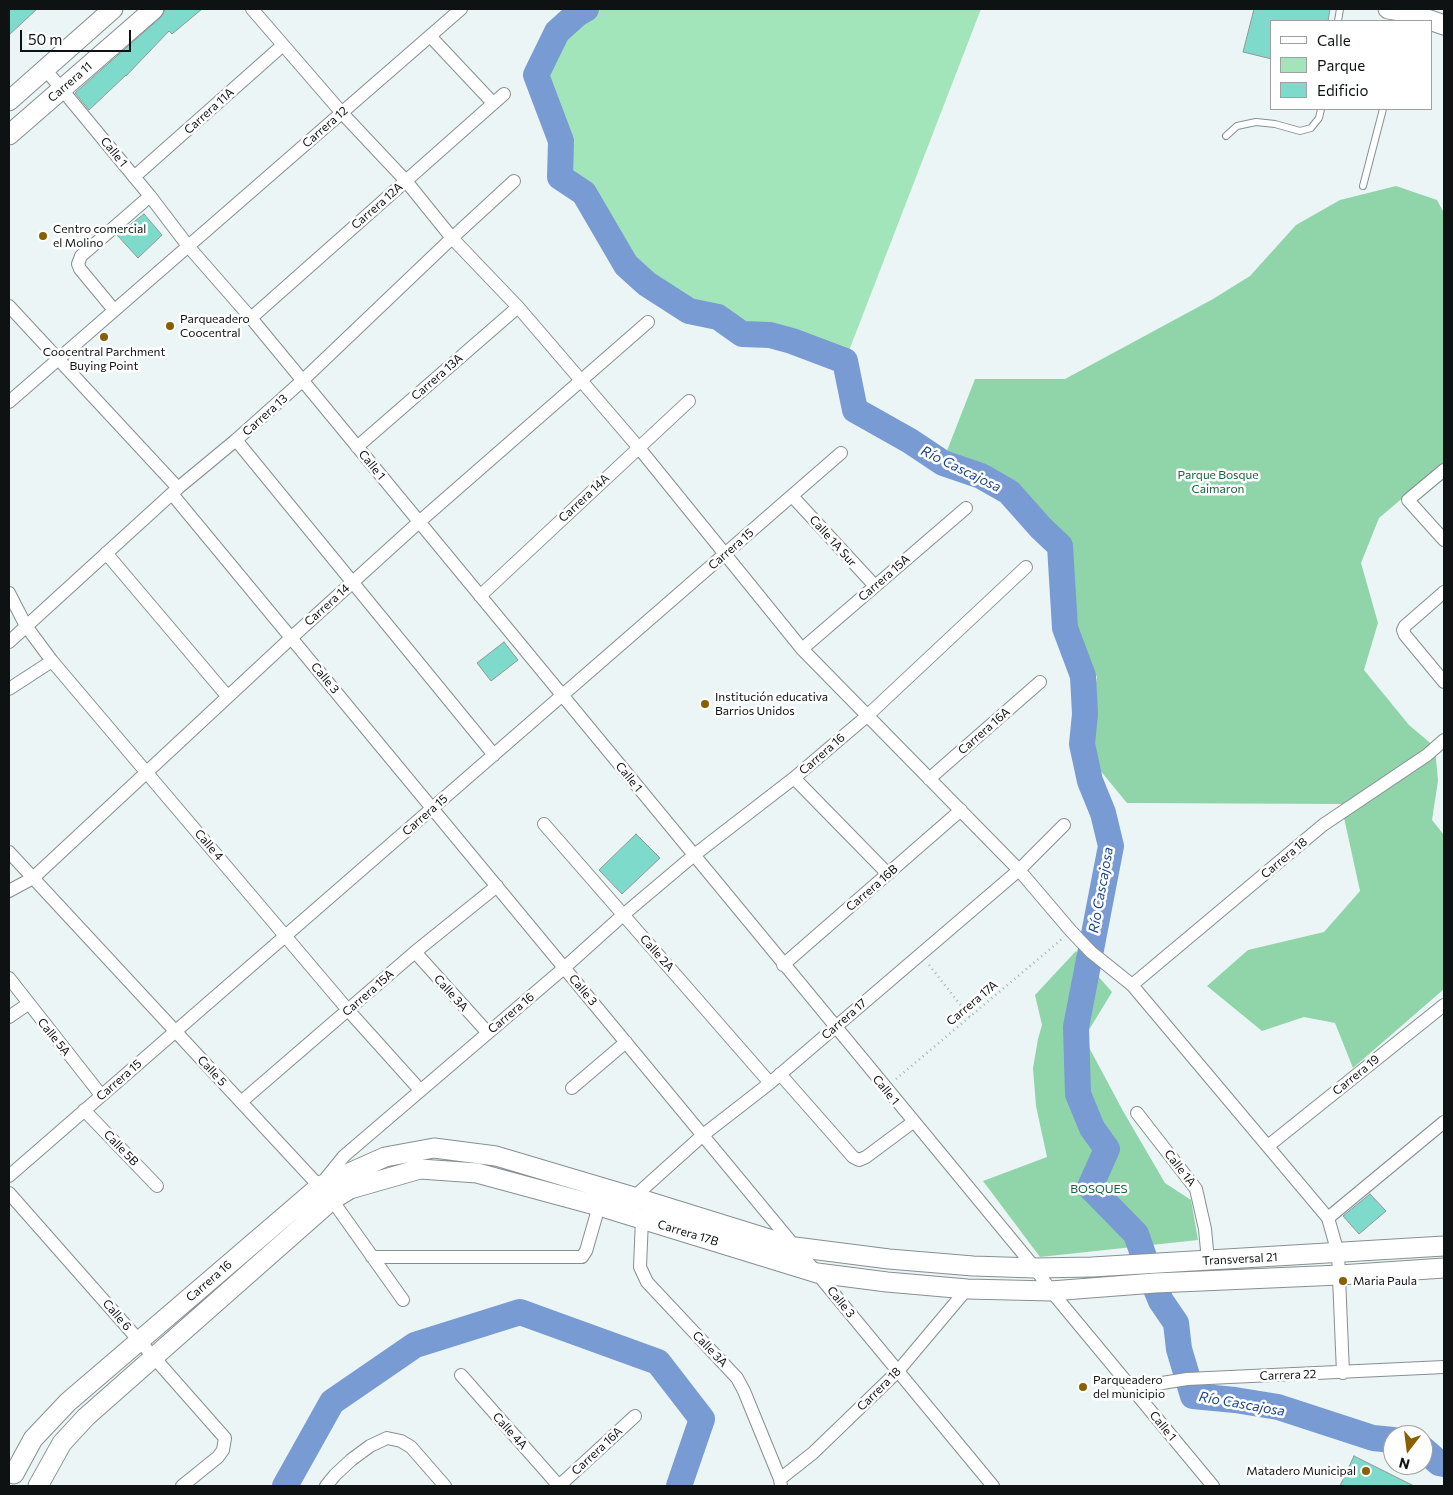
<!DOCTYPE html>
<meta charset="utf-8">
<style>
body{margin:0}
#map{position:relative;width:1453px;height:1495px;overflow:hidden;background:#ecf5f6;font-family:Commissioner,sans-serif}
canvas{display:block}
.frame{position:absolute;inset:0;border:10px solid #0f1212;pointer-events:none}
.legend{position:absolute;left:1270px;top:20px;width:162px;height:90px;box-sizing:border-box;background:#fff;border:1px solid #9fa0a0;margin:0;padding:6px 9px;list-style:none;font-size:15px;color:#0f1212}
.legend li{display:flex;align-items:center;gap:10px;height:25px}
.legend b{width:25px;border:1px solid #9fa0a0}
.north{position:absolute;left:1383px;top:1425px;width:50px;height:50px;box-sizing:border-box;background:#fff;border:1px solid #9fa0a0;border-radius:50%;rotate:195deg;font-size:14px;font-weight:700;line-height:20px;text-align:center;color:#0f1212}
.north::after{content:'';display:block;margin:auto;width:18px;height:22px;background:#895f00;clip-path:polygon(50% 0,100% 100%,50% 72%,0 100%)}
.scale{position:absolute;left:20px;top:30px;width:111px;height:22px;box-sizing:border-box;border:2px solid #0f1212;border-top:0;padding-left:6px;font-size:15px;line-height:18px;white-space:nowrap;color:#0f1212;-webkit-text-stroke:4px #fff;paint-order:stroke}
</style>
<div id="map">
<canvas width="1453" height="1495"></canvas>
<div class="frame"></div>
<ul class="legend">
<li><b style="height:6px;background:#fff"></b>Calle</li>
<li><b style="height:14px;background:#a2e5ba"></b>Parque</li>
<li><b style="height:14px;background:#7edbcb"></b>Edificio</li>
</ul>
<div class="north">N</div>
<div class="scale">50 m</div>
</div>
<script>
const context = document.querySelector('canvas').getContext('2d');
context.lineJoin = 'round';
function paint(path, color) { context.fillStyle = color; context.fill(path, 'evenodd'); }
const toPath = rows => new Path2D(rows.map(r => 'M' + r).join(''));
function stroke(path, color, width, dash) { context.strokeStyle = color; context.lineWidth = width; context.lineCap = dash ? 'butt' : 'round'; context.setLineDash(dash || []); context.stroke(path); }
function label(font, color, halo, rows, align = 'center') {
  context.font = font + ' Commissioner,sans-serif'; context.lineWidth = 5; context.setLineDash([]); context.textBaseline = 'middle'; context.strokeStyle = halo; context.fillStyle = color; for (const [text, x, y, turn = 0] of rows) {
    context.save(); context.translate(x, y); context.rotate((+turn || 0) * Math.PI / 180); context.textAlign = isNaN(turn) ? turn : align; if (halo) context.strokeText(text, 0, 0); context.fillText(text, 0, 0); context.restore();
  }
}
paint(toPath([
 [586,9,981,9,845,361,792,341,770,335,742,334,718,317,689,311,647,284,626,265,584,193,560,177,561,141,536,75,557,32,577,14]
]), '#a2e5ba');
paint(toPath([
 [1396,186,1437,200,1444,213,1444,463,1379,518,1361,563,1378,623,1364,670,1409,725,1435,747,1438,781,1432,820,1444,835,1444,989,1353,1068,1335,1023,1304,1017,1262,1031,1207,986,1248,950,1324,932,1360,891,1341,804,1127,803,1085,752,1097,677,1072,632,1066,540,1044,525,1013,488,943,461,975,379,1065,379,1213,299,1250,276,1296,225,1340,200],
 [1076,951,1112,992,1084,1038,1123,1111,1165,1183,1191,1200,1198,1240,1040,1257,983,1181,1047,1157,1036,1106,1033,1068,1038,1039,1042,1025,1035,995]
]), '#90d4a9');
stroke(toPath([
 [586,9,577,14,557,32,536,75,561,141,560,177,584,193,626,265,647,284,689,311,718,317,742,334,770,335,792,341,845,361,855,410,910,441,943,463,981,476,1009,492,1041,528,1060,546,1065,628,1083,676,1085,714,1082,744,1090,781,1103,813,1111,846,1076,1027,1078,1094,1092,1128,1107,1149,1090,1187,1136,1234,1151,1277,1161,1301,1176,1323,1179,1349,1193,1396,1235,1400,1278,1407,1373,1438,1393,1440],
 [1423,1449,1439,1463,1444,1464],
 [285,1486,332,1402,415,1345,520,1312,658,1362,702,1419,679,1486]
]), '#789bd3', 26);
const building = toPath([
 [9,9,37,9,9,35,9,9],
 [165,9,202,9,172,34,169,31,126,76,126,75,89,110,75,93,161,17,165,9],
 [1254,9,1330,9,1328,21,1272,21,1272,59,1243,52,1254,9],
 [144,214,162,235,138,258,117,235,144,214],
 [504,642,518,660,491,681,477,663,504,642],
 [636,834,660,858,622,894,599,870,636,834],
 [1370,1194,1386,1211,1359,1234,1343,1216,1370,1194],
 [1354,1456,1414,1486,1340,1486,1354,1456]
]);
paint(building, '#7edbcb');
stroke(building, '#909896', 1);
const lane = toPath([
 [1338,21,1340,9],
 [1226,136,1237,126,1256,122,1275,124,1300,131,1311,128,1319,118,1321,109],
 [1363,186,1383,109]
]);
const street = toPath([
 [252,9,342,113,406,181,452,238,518,307,639,448,802,649,1019,870,1071,931,1091,952,1132,985,1328,1218,1338,1253,1343,1373],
 [430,36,493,103],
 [45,69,150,196,188,246,251,318,1035,1268,1051,1291,1213,1486],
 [134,177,283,45],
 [9,306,178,488],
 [114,310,80,269,78,264,81,256,150,196],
 [251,318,504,94],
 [9,402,461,9],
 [236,440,494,755],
 [357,447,518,307],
 [1444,470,1408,500,1444,540],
 [172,494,993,1486],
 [792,496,875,586],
 [106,553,228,697],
 [1444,592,1405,626,1403,630,1405,635,1444,682],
 [9,593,26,626,52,661,348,1010,420,1090],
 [480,596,689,401],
 [9,642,178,488,236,440,302,381,452,238,514,181],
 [802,649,966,508],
 [9,689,52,661],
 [794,778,888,874],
 [929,779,1040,682],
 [544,824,770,1083],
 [9,852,332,1200,403,1300],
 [9,891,33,878,291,638,419,522,648,322],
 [415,952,488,1033],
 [783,965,961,810],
 [9,978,101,1095],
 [1132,985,1323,825,1427,755,1444,740],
 [9,1017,28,1004],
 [780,1074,853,1157,859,1160,866,1157,913,1122],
 [572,1088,626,1042],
 [241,1102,415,952,497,886],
 [84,1110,157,1186],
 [1137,1113,1196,1189,1205,1229,1208,1261],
 [1268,1146,1444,1005],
 [9,1176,841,453],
 [323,1182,344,1156,564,968,623,915,693,856,794,778,867,716,1026,567],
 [9,1193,225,1438,223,1450,218,1457,182,1486],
 [633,1203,634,1197,703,1135,770,1083,1019,870,1064,825],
 [1328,1218,1444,1122],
 [642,1219,640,1267,647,1282,737,1378,744,1391,780,1479,781,1486],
 [372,1257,582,1257,586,1251,599,1206],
 [461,1375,559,1486],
 [1131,1388,1187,1379,1444,1367],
 [780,1479,813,1453,898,1371,967,1289],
 [326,1486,335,1475,351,1460,370,1446,387,1438,401,1441,411,1447,445,1486],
 [559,1486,635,1416]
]);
const secondary = toPath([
 [1388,9,1407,12,1444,25],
 [9,101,113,9],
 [9,135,154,9],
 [14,1474,33,1439,68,1402,320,1186,385,1157,434,1148,496,1156,634,1197,795,1247,889,1259,973,1266,1035,1268,1092,1267,1444,1246],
 [38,1486,62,1443,86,1417,332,1200,350,1189,420,1169,477,1173,599,1206,817,1273,887,1282,967,1289,1051,1291,1155,1283,1340,1275,1444,1268]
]);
stroke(lane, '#878f90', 8);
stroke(street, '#878f90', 14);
stroke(secondary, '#878f90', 21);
stroke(toPath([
 [929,965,970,1017],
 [896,1079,1062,939]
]), '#a8afb0', 2.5, [1, 4]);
stroke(lane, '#fff', 6);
stroke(street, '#fff', 12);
stroke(secondary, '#fff', 19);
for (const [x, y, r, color] of [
 [43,236,5,"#895f00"],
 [170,326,5,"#895f00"],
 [104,337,5,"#895f00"],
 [705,704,5,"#895f00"],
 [1343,1281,5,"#895f00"],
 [1083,1387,5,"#895f00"],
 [1366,1471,5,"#895f00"]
]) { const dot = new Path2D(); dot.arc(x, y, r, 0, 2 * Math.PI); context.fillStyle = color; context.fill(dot); stroke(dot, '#fff', 2); }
label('12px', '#0f1212', '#fff', [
 ["Carrera 11",70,82,-41],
 ["Carrera 11A",209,111,-42],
 ["Carrera 12",325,127,-41],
 ["Calle 1",114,152,51],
 ["Carrera 12A",377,206,-41],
 ["Carrera 13A",437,377,-41],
 ["Carrera 13",265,415,-42],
 ["Calle 1",372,465,51],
 ["Carrera 14A",584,498,-43],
 ["Calle 1A Sur",833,541,48],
 ["Carrera 15",731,549,-41],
 ["Carrera 15A",884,578,-41],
 ["Carrera 14",327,605,-42],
 ["Calle 3",325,678,50],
 ["Carrera 16A",984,731,-41],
 ["Carrera 16",822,754,-41],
 ["Calle 1",629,777,51],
 ["Carrera 15",425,815,-41],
 ["Calle 4",209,845,49],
 ["Carrera 18",1284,858,-40],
 ["Carrera 16B",872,888,-41],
 ["Calle 2A",657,953,48],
 ["Calle 3",583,990,50],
 ["Carrera 15A",368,993,-41],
 ["Calle 3A",451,993,48],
 ["Carrera 17A",972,1003,-40],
 ["Carrera 16",511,1013,-40],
 ["Carrera 17",844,1019,-41],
 ["Calle 5A",54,1037,51],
 ["Calle 5",212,1071,47],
 ["Carrera 19",1356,1075,-39],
 ["Carrera 15",119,1080,-41],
 ["Calle 1",886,1090,51],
 ["Calle 5B",121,1148,46],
 ["Calle 1A",1180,1168,52],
 ["Carrera 17B",688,1233,17],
 ["Transversal 21",1240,1259,-3],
 ["Carrera 16",209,1281,-41],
 ["Calle 3",841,1302,51],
 ["Calle 6",117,1315,49],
 ["Calle 3A",710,1349,46],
 ["Carrera 22",1288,1375,-2],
 ["Carrera 18",879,1389,-45],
 ["Calle 1",1163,1426,51],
 ["Calle 4A",510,1431,48],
 ["Carrera 16A",597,1451,-43]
]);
label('12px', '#0f1212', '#fff', [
 ["Centro comercial",53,229],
 ["el Molino",53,243],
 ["Parqueadero",180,319],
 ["Coocentral",180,333],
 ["Coocentral Parchment",104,352,"center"],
 ["Buying Point",104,366,"center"],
 ["Institución educativa",715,697],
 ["Barrios Unidos",715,711],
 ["Maria Paula",1353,1281],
 ["Parqueadero",1093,1380],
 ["del municipio",1093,1394],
 ["Matadero Municipal",1356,1471,"right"]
], 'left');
label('12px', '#17653d', '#fff', [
 ["Parque Bosque",1218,475],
 ["Caimaron",1218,489],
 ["BOSQUES",1099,1189]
]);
label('italic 14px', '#1b4589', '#fff', [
 ["Río Cascajosa",961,469,26],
 ["Río Cascajosa",1101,890,-80],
 ["Río Cascajosa",1242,1404,10]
]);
</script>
